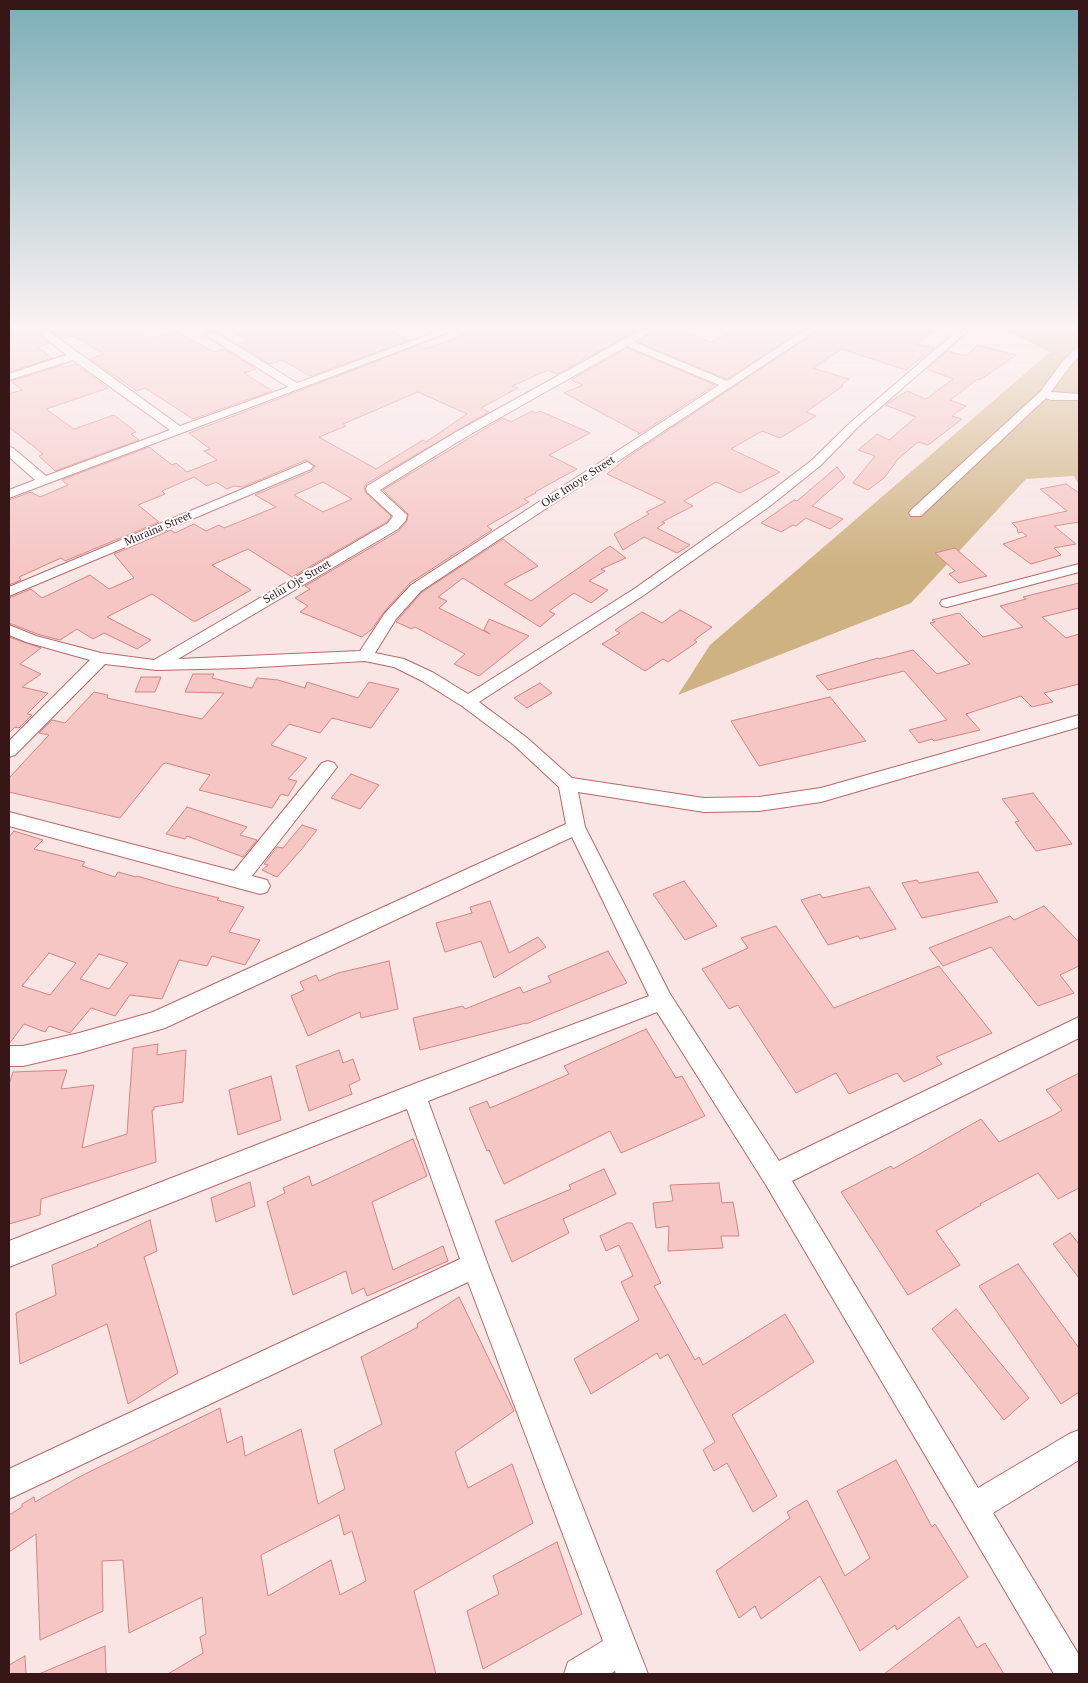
<!DOCTYPE html>
<html>
<head>
<meta charset="utf-8">
<style>
  body { margin:0 }
  #map { position:relative; width:1088px; height:1683px; overflow:hidden; background:#f8e5e4; font-family:Georgia,serif }
  canvas { display:block }
  .frame { position:absolute; inset:0; border:10px solid #361616; pointer-events:none }
</style>
</head>
<body>
<div id="map">
<canvas width="1088" height="1683"></canvas>
<div class="frame"></div>
</div>
<script>
const ctx = document.querySelector('canvas').getContext('2d');
ctx.lineJoin = 'round';
function paint(path, color) {
  ctx.fillStyle = color;
  ctx.fill(path, 'evenodd');
}
function shape(rows) {
  const path = new Path2D();
  for (const r of rows) {
    path.moveTo(r[0], r[1]);
    for (let i = 2; i < r.length; i += 2) path.lineTo(r[i], r[i + 1]);
  }
  return path;
}
function trace(path, color, width, dash) {
  ctx.strokeStyle = color;
  ctx.lineWidth = width;
  ctx.lineCap = dash ? 'butt' : 'round';
  ctx.setLineDash(dash || []);
  ctx.stroke(path);
}
function label(font, color, halo, rows, align = 'center') {
  ctx.font = font + ' Georgia,serif';
  ctx.lineWidth = 4;
  ctx.setLineDash([]);
  ctx.textBaseline = 'middle';
  ctx.strokeStyle = halo;
  ctx.fillStyle = color;
  for (const [text, x, y, turn = 0] of rows) {
    ctx.save();
    ctx.translate(x, y);
    ctx.rotate((+turn || 0) * Math.PI / 180);
    ctx.textAlign = isNaN(turn) ? turn : align;
    if (halo) ctx.strokeText(text, 0, 0);
    ctx.fillText(text, 0, 0);
    ctx.restore();
  }
}
const green = shape([
  [1006,330,1079,330,1079,485,1074,476,1026,479,911,603,678,695,710,645,1050,352]
]);
const building = shape([
  [9,330,34,330,49,343,37,347,53,358,9,372,9,330],
  [50,330,136,330,150,339,175,331,214,352,224,349,256,369,244,373,272,391,193,419,145,388,137,391,90,359,104,354,73,336,62,339,50,330],
  [229,330,389,330,409,340,310,376,282,360,270,364,238,344,249,341,229,330],
  [476,330,637,330,557,374,548,370,512,386,518,388,481,408,489,412,366,484,364,488,366,493,391,516,387,522,292,577,248,549,212,565,251,590,196,621,193,621,152,594,107,617,151,640,137,649,104,633,93,639,77,629,60,640,37,634,9,623,9,598,31,589,42,598,90,575,109,589,134,578,114,554,171,530,175,533,194,524,206,531,219,525,224,528,276,507,255,495,312,471,315,466,306,460,243,487,234,486,227,489,216,482,207,486,194,477,162,491,165,494,138,505,159,522,65,561,61,558,19,577,21,580,9,585,9,500,31,492,40,497,68,485,62,480,64,479,149,447,172,465,176,463,187,472,217,460,204,451,210,449,189,433,419,345,426,349,476,330],
  [418,392,467,414,426,442,423,440,376,469,319,437,346,426,343,424,418,392],
  [323,482,352,499,323,512,294,495,323,482],
  [655,330,671,334,679,330,711,342,734,330,802,330,727,379,638,342,655,330],
  [819,330,936,330,916,344,934,348,906,370,842,349,813,368,849,379,841,385,843,386,806,412,816,416,780,438,762,431,731,449,780,472,740,493,716,482,684,501,693,506,662,522,665,523,657,528,690,545,677,553,644,537,623,550,614,534,649,514,646,512,666,502,607,474,628,457,819,330],
  [977,345,1016,355,980,380,978,379,950,400,966,406,952,416,962,419,928,445,918,442,898,459,884,478,868,490,853,483,875,456,858,450,877,434,889,440,916,417,885,405,907,391,926,399,953,379,927,369,947,351,966,356,977,345],
  [627,348,715,385,638,435,639,433,564,393,583,385,571,380,627,348],
  [75,364,108,388,46,409,74,429,114,415,136,432,131,434,139,440,55,471,39,456,43,454,9,427,9,394,22,390,11,381,63,365,65,367,75,364],
  [532,411,536,413,540,411,590,433,549,455,577,469,535,492,536,493,524,499,529,502,487,526,492,530,410,583,384,612,372,629,362,637,300,612,308,606,295,598,310,589,305,586,399,531,407,521,408,514,383,490,503,418,511,422,532,411],
  [837,467,845,477,812,506,843,519,830,529,806,518,796,526,793,525,781,532,761,523,794,500,797,501,837,467],
  [1066,484,1079,493,1079,522,1054,526,1076,544,1054,548,1061,555,1031,564,1003,544,1027,536,1022,532,1018,533,1017,528,1012,523,1067,511,1040,489,1066,484],
  [503,539,538,566,504,584,531,601,610,546,626,558,601,569,605,571,589,581,608,590,591,603,574,593,549,611,555,614,540,627,463,578,438,597,447,601,439,608,490,634,484,630,489,619,529,636,479,676,454,664,465,654,415,627,412,629,396,622,422,592,503,539],
  [955,548,987,576,959,583,949,574,955,571,935,553,955,548],
  [1079,583,1079,608,1042,617,1066,638,1079,634,1079,684,1044,693,1053,702,1032,707,1021,696,966,714,980,730,934,741,932,739,919,743,909,730,947,720,904,671,828,690,816,676,878,658,879,659,913,650,937,674,970,664,930,623,935,622,932,620,959,613,983,637,1023,627,1000,606,1026,599,1023,597,1079,583],
  [680,610,712,627,694,640,697,642,668,662,663,659,645,671,602,644,620,633,615,630,642,612,662,623,680,610],
  [9,637,41,648,20,664,41,674,22,687,48,693,27,714,32,715,19,728,15,727,9,733,9,637],
  [193,674,214,674,212,678,252,688,257,678,278,680,305,688,307,682,358,698,369,682,399,689,371,728,332,718,320,733,289,724,271,745,307,758,288,779,297,781,288,796,281,794,272,808,199,790,210,775,166,763,163,764,120,818,9,792,9,778,49,735,39,733,52,720,65,723,94,692,108,695,107,698,202,719,224,693,185,692,193,674],
  [141,677,161,677,155,692,135,692,141,677],
  [540,683,552,693,527,708,514,698,540,683],
  [830,697,866,741,759,766,731,721,830,697],
  [351,774,379,785,360,809,331,798,351,774],
  [1033,793,1072,844,1036,851,1015,822,1019,821,1002,799,1033,793],
  [187,807,247,827,240,835,257,840,243,857,187,836,185,839,166,834,187,807],
  [302,825,317,830,300,851,277,877,262,870,268,865,264,864,277,847,283,848,302,825],
  [14,831,43,840,34,849,85,862,82,866,115,877,118,872,136,877,137,876,171,886,219,898,217,900,244,907,229,932,260,940,245,965,212,956,207,966,179,960,162,999,130,995,115,1016,91,1008,70,1033,49,1026,45,1032,24,1024,9,1044,9,837,14,831],
  [49,953,76,963,50,995,22,986,49,953],
  [99,954,128,963,109,989,80,979,99,954],
  [978,872,998,902,922,918,902,883,917,880,919,883,978,872],
  [684,881,717,926,685,940,653,894,684,881],
  [869,887,896,929,860,939,858,936,828,945,801,900,820,894,823,898,869,887],
  [490,901,509,953,538,937,546,947,494,978,481,941,445,952,436,923,472,913,470,907,490,901],
  [1044,906,1079,942,1079,966,1060,975,1074,993,1038,1006,991,947,943,966,929,948,1010,916,1014,920,1044,906],
  [776,926,834,1008,939,966,992,1033,936,1057,942,1064,904,1082,897,1073,849,1094,836,1073,796,1093,738,1005,729,1009,702,969,748,948,741,938,776,926],
  [608,951,627,983,526,1024,526,1023,420,1050,413,1018,463,1006,465,1009,520,987,523,993,551,982,548,976,608,951],
  [389,961,398,1009,361,1018,360,1012,308,1036,291,996,304,990,300,982,316,975,319,981,338,973,389,961],
  [646,1029,676,1078,682,1076,705,1116,621,1153,610,1131,504,1184,489,1150,487,1151,469,1108,487,1101,490,1108,569,1074,564,1066,646,1029],
  [158,1044,157,1055,186,1050,183,1102,154,1107,154,1110,152,1110,156,1162,41,1199,40,1215,9,1224,9,1084,13,1072,67,1070,61,1089,94,1085,82,1148,127,1134,133,1048,158,1044],
  [339,1050,343,1063,353,1059,360,1080,349,1085,352,1094,309,1111,296,1066,339,1050],
  [1079,1073,1079,1188,1058,1199,1038,1173,980,1204,981,1205,936,1231,960,1265,908,1295,841,1192,891,1166,893,1169,981,1119,999,1142,1056,1114,1062,1110,1046,1090,1079,1073],
  [271,1076,281,1120,238,1135,229,1090,271,1076],
  [413,1139,427,1176,372,1202,393,1270,443,1246,448,1261,367,1296,364,1288,352,1294,346,1271,293,1295,267,1202,285,1193,283,1188,309,1176,312,1186,413,1139],
  [604,1169,616,1194,563,1219,569,1233,512,1262,495,1221,571,1189,569,1185,604,1169],
  [250,1182,255,1206,216,1222,211,1198,250,1182],
  [719,1183,722,1203,733,1202,739,1236,721,1236,723,1248,668,1251,669,1226,656,1228,653,1203,673,1201,670,1185,719,1183],
  [150,1220,157,1251,144,1257,178,1373,128,1404,107,1324,20,1364,16,1313,56,1295,52,1265,98,1246,97,1245,150,1220],
  [627,1223,632,1223,661,1283,654,1286,695,1360,699,1357,703,1365,785,1314,814,1362,732,1415,777,1496,753,1512,727,1463,714,1471,703,1450,715,1442,668,1354,660,1359,657,1353,591,1394,574,1359,639,1320,621,1282,633,1276,619,1245,606,1251,600,1236,627,1223],
  [1070,1233,1079,1244,1079,1278,1053,1244,1070,1233],
  [1018,1264,1079,1348,1079,1392,1061,1404,979,1286,1018,1264],
  [459,1297,514,1411,455,1452,468,1488,512,1464,533,1523,414,1591,436,1674,168,1674,203,1653,200,1637,206,1634,202,1597,129,1633,123,1560,102,1561,103,1611,40,1640,36,1534,9,1552,9,1515,22,1507,22,1504,34,1497,35,1502,81,1476,220,1408,227,1443,242,1436,245,1456,301,1429,318,1504,345,1489,334,1450,382,1424,361,1357,418,1327,417,1324,459,1297],
  [339,1515,344,1535,352,1531,366,1581,340,1595,331,1560,268,1596,261,1555,339,1515],
  [956,1309,1029,1398,1004,1420,932,1329,956,1309],
  [896,1460,932,1527,935,1524,968,1577,897,1630,895,1625,860,1651,820,1576,761,1619,755,1606,739,1618,716,1571,790,1518,787,1512,807,1500,845,1576,870,1558,837,1491,896,1460],
  [557,1542,582,1614,483,1669,467,1611,499,1594,493,1576,557,1542],
  [959,1617,977,1648,985,1643,1004,1674,884,1674,959,1617],
  [105,1646,106,1674,39,1674,105,1646],
  [25,1656,26,1674,9,1674,9,1665,25,1656]
]);
const minor = shape([
  [36,330,47,330,180,426,288,387,207,336,207,332,215,332,297,383,441,330,455,330,9,498,9,490,35,480,9,457,9,447,13,448,46,476,170,430,73,360,9,380,9,374,66,355,36,330],
  [641,330,653,330,634,342,727,381,805,330,817,330,421,591,396,619,375,653,404,659,434,673,468,694,634,589,760,500,812,460,851,422,958,330,969,330,859,426,820,466,770,506,644,595,479,702,526,737,572,778,704,798,759,797,821,788,1079,715,1079,727,821,802,759,811,704,812,578,792,585,827,670,994,779,1161,1079,1017,1079,1038,792,1181,978,1488,1069,1434,1079,1430,1079,1460,993,1513,1079,1655,1079,1674,1054,1674,766,1185,657,1012,428,1101,488,1265,648,1674,616,1674,615,1671,610,1674,564,1674,568,1662,603,1641,468,1282,9,1499,9,1469,460,1259,407,1109,9,1267,9,1241,414,1084,649,996,572,837,165,1028,79,1053,23,1066,9,1066,9,1046,23,1046,79,1033,153,1012,566,824,559,787,514,745,462,706,422,681,394,667,365,661,243,668,156,670,105,664,15,755,9,757,9,741,90,660,26,642,9,635,9,625,36,636,101,653,154,660,388,523,393,516,367,492,366,489,367,486,456,432,641,330],
  [627,346,719,385,411,585,385,613,360,651,178,659,398,529,406,520,407,515,380,490,464,438,627,346],
  [1079,348,1079,357,1070,366,1051,392,1079,394,1079,400,1051,400,1046,398,921,516,911,516,909,513,911,510,1041,391,1062,362,1075,349,1079,348],
  [307,462,313,466,311,469,9,596,9,587,307,462],
  [1079,564,1079,572,947,607,942,606,940,603,942,600,1079,564],
  [328,761,334,763,337,767,334,771,252,876,267,880,270,886,267,892,260,894,9,826,9,812,234,871,322,763,328,761]
]);
const farStreetnames = [
  ["Oke Imoye Street",578,482,-33],
  ["Muraina Street",158,529,-23],
  ["Seliu Oje Street",297,582,-30]
];
paint(green, '#ceb282');
paint(building, '#f5c6c4');
trace(building, '#d68381', 1);
trace(minor, '#ba6969', 2);
paint(minor, '#fff');
const sky = ctx.createLinearGradient(0, 0, 0, 565);
sky.addColorStop(0, '#7aadb7');
sky.addColorStop(0.58, '#fcf3f3');
sky.addColorStop(1, '#fcf3f300');
ctx.fillStyle = sky;
ctx.fillRect(0, 0, 1088, 565);
label('12px', '#361616', '#fff', farStreetnames);
</script>
</body>
</html>
